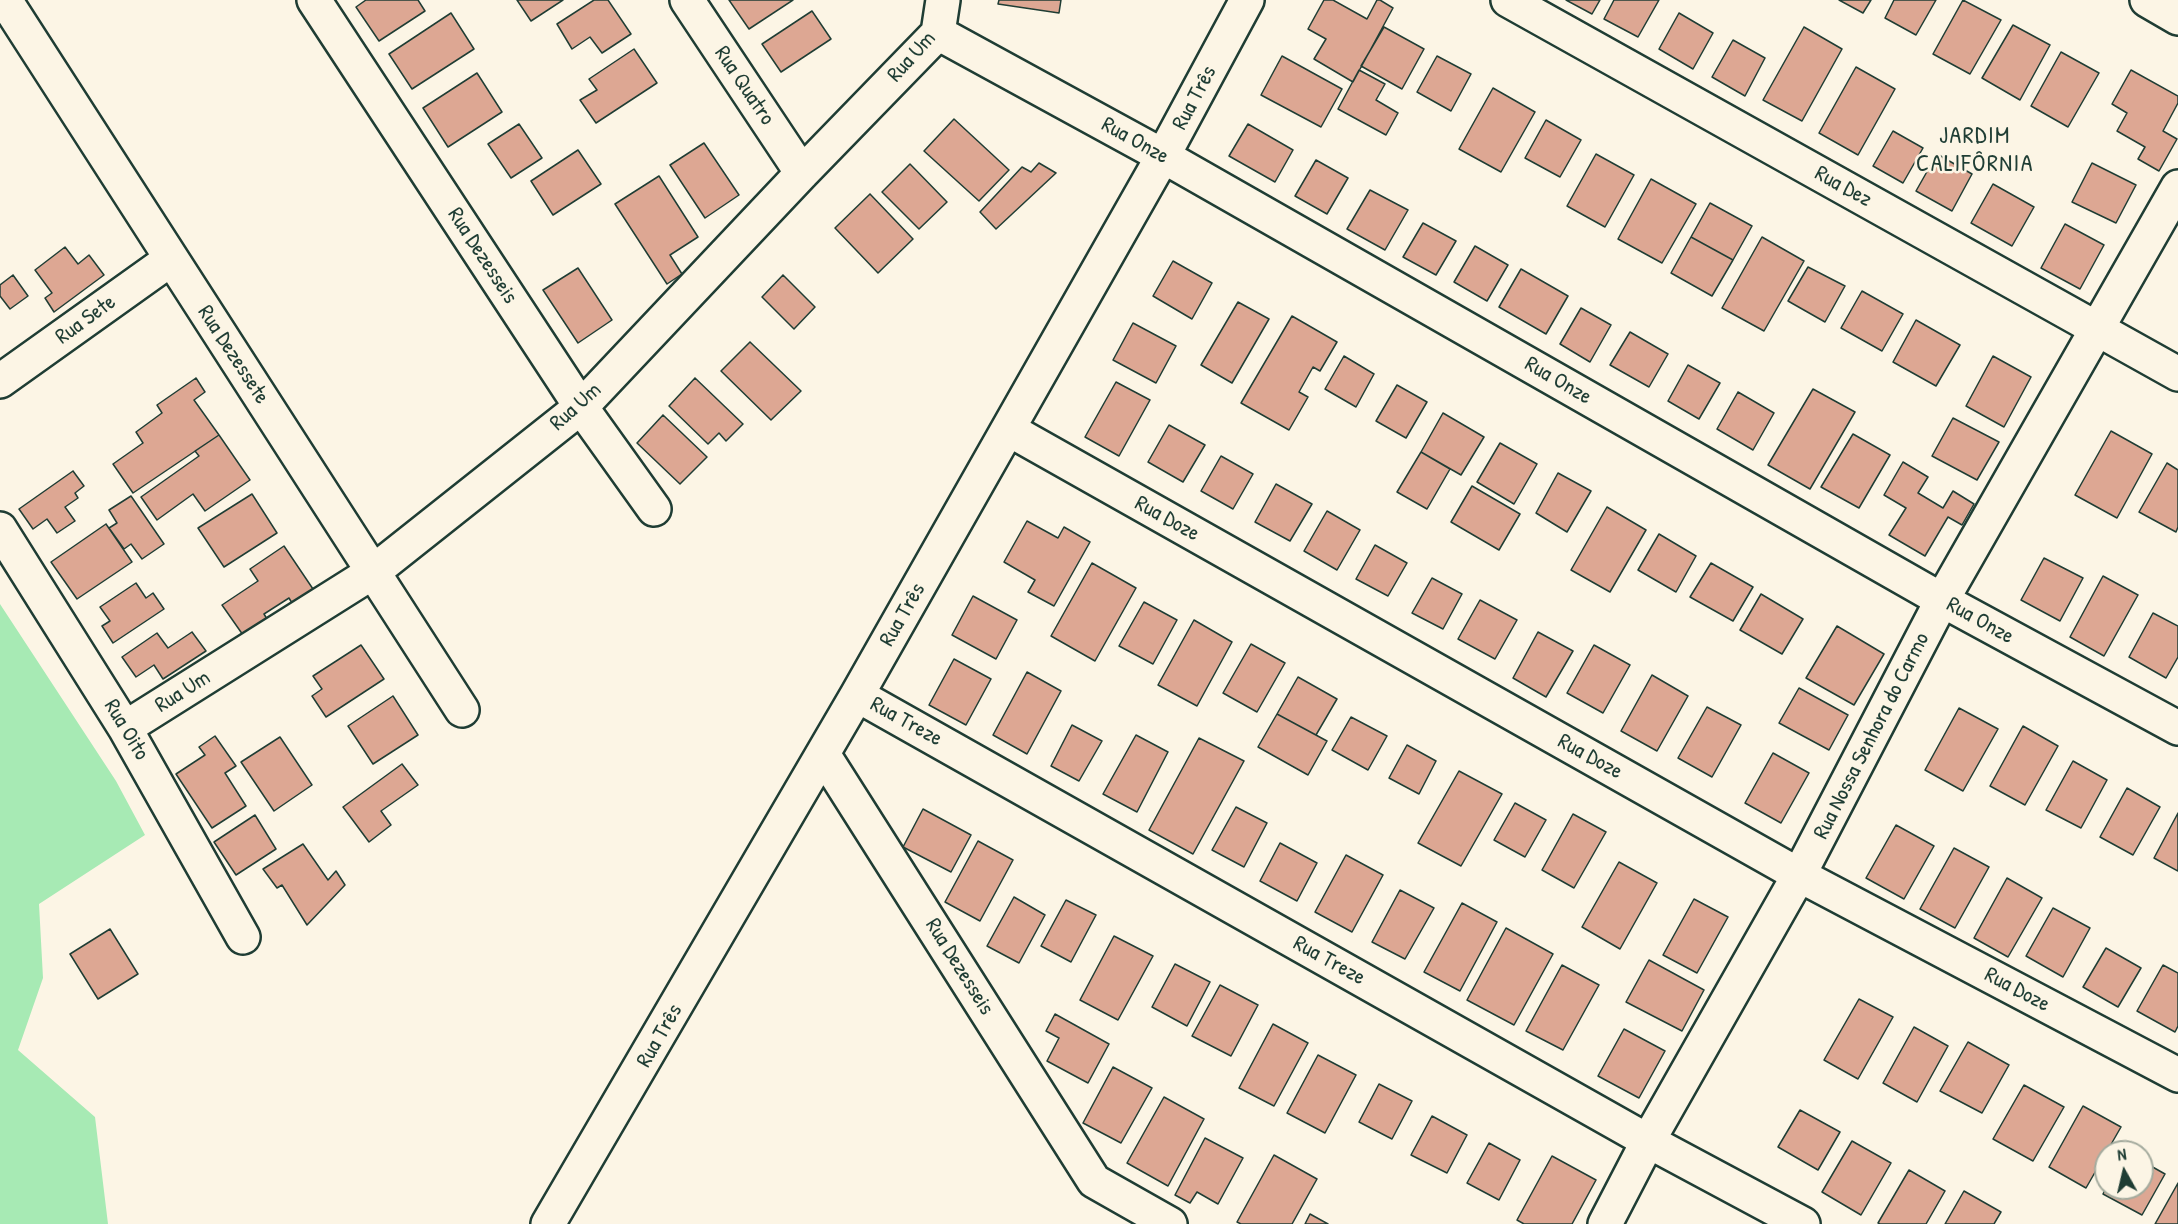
<!DOCTYPE html>
<html>
<head>
<meta charset="utf-8">
<style>
  body { margin:0 }
  #map { position:relative; width:2178px; height:1224px; overflow:hidden; background:#fcf5e5; font-family:"Patrick Hand",sans-serif }
  canvas { display:block }
  .north { position:absolute; left:2094px; top:1140px; width:60px; height:60px; box-sizing:border-box; background:#fcf5e5; border:2px solid #a4ab9e; border-radius:50%; rotate:352deg; font-size:16px; font-weight:700; line-height:24px; text-align:center; color:#1f3d34 }
  .north::after { content:''; display:block; margin:auto; width:21px; height:27px; background:#1f3d34; clip-path:polygon(50% 0,100% 100%,50% 72%,0 100%) }
</style>
</head>
<body>
<div id="map">
<canvas width="2178" height="1224"></canvas>
<div class="north">N</div>
</div>
<script>
const ctx = document.querySelector('canvas').getContext('2d');
ctx.lineJoin = 'round';
function paint(path, color) {
  ctx.fillStyle = color;
  ctx.fill(path, 'evenodd');
}
function shape(rows) {
  const path = new Path2D();
  for (const r of rows) {
    path.moveTo(r[0], r[1]);
    for (let i = 2; i < r.length; i += 2) path.lineTo(r[i], r[i + 1]);
  }
  return path;
}
function trace(path, color, width, dash) {
  ctx.strokeStyle = color;
  ctx.lineWidth = width;
  ctx.lineCap = dash ? 'butt' : 'round';
  ctx.setLineDash(dash || []);
  ctx.stroke(path);
}
function label(font, color, halo, rows, align = 'center') {
  ctx.font = font + ' "Patrick Hand",sans-serif';
  ctx.lineWidth = 5;
  ctx.setLineDash([]);
  ctx.textBaseline = 'middle';
  ctx.strokeStyle = halo;
  ctx.fillStyle = color;
  for (const [text, x, y, turn = 0] of rows) {
    ctx.save();
    ctx.translate(x, y);
    ctx.rotate((+turn || 0) * Math.PI / 180);
    ctx.textAlign = isNaN(turn) ? turn : align;
    if (halo) ctx.strokeText(text, 0, 0);
    ctx.fillText(text, 0, 0);
    ctx.restore();
  }
}
const green = shape([
  [0,604,116,781,145,835,39,904,43,978,18,1050,95,1117,108,1224,0,1224]
]);
const building = shape([
  [366,0,418,0,425,11,379,41,356,7,366,0],
  [517,0,563,0,531,21,517,0],
  [594,0,608,0,631,34,602,53,590,37,572,49,557,24,594,0],
  [729,0,793,0,749,29,729,0],
  [999,0,1061,0,1059,13,998,4,999,0],
  [1324,0,1333,0,1367,19,1377,0,1380,0,1393,8,1353,82,1314,59,1326,39,1308,29,1324,0],
  [1566,0,1600,0,1592,14,1566,0],
  [1614,0,1659,0,1638,37,1604,19,1614,0],
  [1839,0,1871,0,1863,13,1839,0],
  [1894,0,1936,0,1916,35,1885,18,1894,0],
  [1963,0,2001,20,1970,74,1933,54,1963,0],
  [812,11,831,39,781,72,762,44,812,11],
  [451,13,474,49,412,89,389,54,451,13],
  [1679,13,1713,33,1693,69,1659,49,1679,13],
  [2013,25,2050,45,2020,100,1982,78,2013,25],
  [1384,27,1424,49,1402,89,1361,66,1384,27],
  [1804,27,1842,49,1802,121,1763,100,1804,27],
  [1733,40,1765,58,1745,96,1712,77,1733,40],
  [634,49,657,83,596,123,580,100,597,90,589,79,634,49],
  [2061,52,2099,73,2068,127,2031,106,2061,52],
  [1282,56,1342,89,1321,127,1261,95,1282,56],
  [1437,56,1471,74,1451,111,1417,92,1437,56],
  [1856,67,1895,89,1858,155,1819,133,1856,67],
  [1359,70,1385,84,1376,100,1398,113,1386,135,1338,109,1359,70],
  [2131,70,2178,96,2178,103,2163,131,2177,139,2159,171,2138,159,2145,147,2117,131,2127,113,2112,104,2131,70],
  [477,73,502,112,448,147,423,108,477,73],
  [1493,88,1535,112,1501,172,1459,149,1493,88],
  [954,119,1009,170,979,201,924,151,954,119],
  [1546,120,1581,140,1560,177,1525,158,1546,120],
  [519,124,542,158,511,178,488,144,519,124],
  [1248,124,1293,150,1275,182,1229,156,1248,124],
  [1893,131,1923,148,1903,183,1873,166,1893,131],
  [704,143,739,195,705,218,670,165,704,143],
  [578,150,601,184,553,215,531,181,578,150],
  [1596,154,1634,175,1605,227,1567,206,1596,154],
  [1937,154,1972,174,1952,211,1916,191,1937,154],
  [1316,160,1348,178,1327,214,1295,196,1316,160],
  [1039,163,1056,173,996,229,980,212,1022,167,1031,172,1039,163],
  [2092,163,2136,185,2116,223,2072,202,2092,163],
  [910,164,947,202,919,229,882,192,910,164],
  [659,176,698,237,670,255,682,274,667,284,615,204,659,176],
  [1651,179,1696,204,1662,263,1618,239,1651,179],
  [1993,184,2034,207,2012,246,1971,223,1993,184],
  [1370,190,1408,210,1385,250,1347,229,1370,190],
  [870,194,913,239,878,273,835,228,870,194],
  [1710,203,1752,226,1733,260,1691,237,1710,203],
  [1423,223,1456,241,1436,275,1403,257,1423,223],
  [2065,224,2104,245,2080,289,2041,268,2065,224],
  [1691,237,1733,260,1712,296,1671,273,1691,237],
  [1762,237,1804,261,1764,331,1722,308,1762,237],
  [1475,246,1508,265,1487,301,1454,282,1475,246],
  [65,247,78,264,89,255,104,275,54,312,45,298,52,293,35,270,65,247],
  [1173,261,1212,283,1192,319,1153,296,1173,261],
  [1808,267,1845,286,1825,322,1788,301,1808,267],
  [578,268,612,320,578,343,543,290,578,268],
  [1521,269,1568,296,1546,334,1499,307,1521,269],
  [13,275,28,296,10,309,0,296,0,285,13,275],
  [783,275,815,307,794,329,762,297,783,275],
  [1862,291,1903,314,1882,351,1841,328,1862,291],
  [1238,302,1269,319,1232,383,1201,365,1238,302],
  [1581,308,1611,325,1590,362,1560,344,1581,308],
  [1292,316,1337,342,1320,371,1313,367,1299,392,1308,397,1289,430,1241,403,1292,316],
  [1916,320,1960,345,1936,386,1893,362,1916,320],
  [1133,323,1176,346,1156,383,1113,360,1133,323],
  [1630,332,1668,354,1649,387,1610,365,1630,332],
  [750,342,801,391,771,420,721,371,750,342],
  [1344,356,1374,374,1356,407,1325,389,1344,356],
  [1993,356,2031,377,2004,427,1966,406,1993,356],
  [1688,365,1720,383,1699,419,1668,401,1688,365],
  [196,378,205,392,194,400,219,435,133,493,113,464,143,443,136,432,162,413,157,405,196,378],
  [695,378,743,424,726,441,719,433,708,444,669,406,695,378],
  [1116,382,1150,400,1119,456,1085,437,1116,382],
  [1397,385,1427,402,1406,438,1376,421,1397,385],
  [1813,389,1855,412,1810,489,1768,465,1813,389],
  [1738,392,1774,413,1753,450,1717,429,1738,392],
  [1443,413,1484,437,1461,475,1421,452,1443,413],
  [663,415,707,457,680,484,637,443,663,415],
  [1953,418,1999,442,1977,480,1932,456,1953,418],
  [1169,425,1205,445,1183,482,1148,462,1169,425],
  [2111,431,2152,454,2117,518,2075,495,2111,431],
  [1853,434,1890,455,1859,508,1821,487,1853,434],
  [219,435,250,480,205,511,193,494,157,520,141,497,199,456,195,451,219,435],
  [1500,443,1537,464,1514,504,1477,482,1500,443],
  [1421,452,1450,469,1427,509,1397,492,1421,452],
  [1221,456,1253,474,1233,509,1201,491,1221,456],
  [1903,462,1928,477,1918,493,1943,508,1953,491,1974,504,1962,525,1948,517,1925,556,1889,535,1906,508,1884,495,1903,462],
  [2167,463,2178,470,2178,527,2176,532,2139,512,2167,463],
  [73,471,84,486,75,493,78,498,65,507,75,521,57,533,47,519,33,529,19,509,73,471],
  [1558,473,1591,491,1567,532,1536,513,1558,473],
  [1276,484,1312,504,1290,541,1255,522,1276,484],
  [1472,486,1520,514,1499,550,1451,522,1472,486],
  [252,494,277,533,224,567,198,528,252,494],
  [131,496,164,544,142,559,131,544,124,549,109,528,117,523,109,510,131,496],
  [1607,507,1646,530,1610,592,1571,570,1607,507],
  [1327,511,1360,530,1337,570,1304,551,1327,511],
  [1027,521,1058,538,1064,527,1090,542,1054,606,1028,592,1035,580,1004,562,1027,521],
  [106,524,132,562,77,599,51,562,106,524],
  [1659,534,1696,556,1676,592,1638,570,1659,534],
  [1375,545,1407,563,1388,596,1356,579,1375,545],
  [284,546,313,589,292,603,289,598,264,614,267,619,243,635,222,605,258,581,250,569,284,546],
  [2044,558,2083,578,2060,621,2021,600,2044,558],
  [1092,563,1136,588,1095,661,1051,636,1092,563],
  [1711,563,1753,587,1733,621,1690,597,1711,563],
  [2103,576,2138,595,2104,656,2070,637,2103,576],
  [1432,578,1462,594,1443,629,1412,613,1432,578],
  [136,583,146,598,153,593,164,609,113,643,102,626,110,621,100,607,136,583],
  [1761,594,1803,619,1782,654,1740,630,1761,594],
  [973,596,1017,620,996,659,952,635,973,596],
  [1480,600,1517,620,1495,659,1458,639,1480,600],
  [1144,602,1177,620,1153,664,1119,646,1144,602],
  [2153,613,2178,626,2178,657,2166,678,2129,657,2153,613],
  [1194,620,1232,642,1197,706,1158,685,1194,620],
  [1837,626,1884,654,1854,705,1806,678,1837,626],
  [192,632,206,651,163,679,154,665,136,677,122,657,157,633,168,648,192,632],
  [1538,632,1573,651,1546,697,1513,678,1538,632],
  [1251,644,1285,663,1257,712,1223,693,1251,644],
  [361,645,384,679,326,717,312,696,322,689,313,676,361,645],
  [1594,645,1630,665,1603,713,1567,693,1594,645],
  [954,659,991,679,966,725,929,705,954,659],
  [1027,672,1061,691,1027,754,993,735,1027,672],
  [1652,675,1688,696,1657,751,1621,731,1652,675],
  [1298,677,1337,699,1316,735,1277,714,1298,677],
  [1799,688,1848,715,1829,750,1779,723,1799,688],
  [393,696,418,735,373,764,348,726,393,696],
  [1707,707,1741,725,1712,777,1678,758,1707,707],
  [1959,708,1998,729,1963,791,1925,770,1959,708],
  [1277,714,1327,741,1308,775,1258,747,1277,714],
  [1351,717,1387,736,1368,770,1332,750,1351,717],
  [1072,725,1102,741,1079,781,1051,766,1072,725],
  [2023,726,2058,746,2025,805,1990,786,2023,726],
  [1136,735,1168,752,1137,812,1103,794,1136,735],
  [215,736,236,766,225,773,246,806,212,828,176,774,205,755,199,747,215,736],
  [280,737,312,785,274,811,241,762,280,737],
  [1199,738,1244,761,1193,854,1149,830,1199,738],
  [1407,745,1436,761,1419,794,1389,778,1407,745],
  [1773,753,1809,773,1781,823,1745,803,1773,753],
  [2073,761,2107,780,2081,828,2046,810,2073,761],
  [402,764,418,785,381,811,391,825,369,842,343,807,402,764],
  [1459,771,1502,794,1461,866,1418,843,1459,771],
  [2127,788,2160,807,2133,855,2100,837,2127,788],
  [1515,803,1546,820,1525,857,1494,840,1515,803],
  [1236,807,1267,823,1244,867,1212,850,1236,807],
  [923,809,971,835,951,872,903,847,923,809],
  [2178,813,2178,871,2154,858,2178,813],
  [1573,814,1606,832,1574,888,1542,870,1573,814],
  [255,815,276,849,236,875,214,842,255,815],
  [1896,825,1934,846,1904,899,1866,878,1896,825],
  [978,841,1013,860,980,921,945,902,978,841],
  [1280,843,1317,863,1297,901,1260,881,1280,843],
  [303,844,328,880,336,871,345,885,307,925,282,885,277,888,263,869,303,844],
  [1954,848,1989,867,1955,928,1920,909,1954,848],
  [1346,855,1383,875,1352,932,1315,912,1346,855],
  [1619,862,1657,883,1620,949,1582,927,1619,862],
  [2007,878,2042,898,2008,957,1974,938,2007,878],
  [1400,890,1434,908,1405,959,1372,942,1400,890],
  [1014,897,1045,915,1019,963,987,946,1014,897],
  [1694,899,1728,917,1697,973,1663,955,1694,899],
  [1066,900,1096,915,1071,962,1041,946,1066,900],
  [1462,903,1497,922,1460,991,1424,972,1462,903],
  [2053,908,2090,928,2063,977,2026,956,2053,908],
  [1506,928,1553,954,1514,1025,1467,1000,1506,928],
  [110,929,138,974,98,999,70,954,110,929],
  [1114,936,1153,956,1118,1020,1080,1000,1114,936],
  [2106,948,2141,968,2118,1007,2083,987,2106,948],
  [1649,960,1704,990,1682,1031,1626,1002,1649,960],
  [1175,964,1210,982,1187,1026,1152,1007,1175,964],
  [1562,965,1599,985,1563,1050,1526,1031,1562,965],
  [2163,965,2178,973,2178,1026,2175,1032,2137,1011,2163,965],
  [1220,985,1258,1005,1231,1056,1192,1036,1220,985],
  [1859,999,1893,1017,1858,1079,1824,1060,1859,999],
  [1055,1014,1109,1044,1088,1083,1047,1061,1059,1038,1046,1031,1055,1014],
  [1273,1024,1308,1043,1274,1106,1239,1088,1273,1024],
  [1914,1027,1948,1046,1917,1102,1883,1083,1914,1027],
  [1624,1029,1665,1051,1639,1098,1598,1076,1624,1029],
  [1968,1042,2009,1065,1982,1113,1940,1091,1968,1042],
  [1318,1055,1356,1075,1325,1133,1287,1113,1318,1055],
  [1113,1067,1152,1088,1121,1143,1083,1123,1113,1067],
  [1379,1084,1412,1101,1392,1139,1359,1122,1379,1084],
  [2024,1085,2064,1107,2033,1161,1993,1139,2024,1085],
  [1164,1097,1204,1119,1168,1186,1127,1163,1164,1097],
  [2083,1106,2121,1127,2086,1188,2049,1167,2083,1106],
  [1800,1110,1840,1132,1818,1170,1778,1147,1800,1110],
  [1432,1116,1467,1135,1447,1173,1411,1155,1432,1116],
  [1205,1138,1243,1158,1218,1204,1197,1192,1190,1203,1175,1195,1205,1138],
  [1852,1141,1891,1163,1861,1215,1822,1192,1852,1141],
  [1489,1143,1520,1160,1499,1200,1467,1183,1489,1143],
  [1274,1155,1317,1179,1292,1224,1241,1224,1237,1222,1274,1155],
  [1552,1156,1596,1180,1572,1224,1524,1224,1517,1220,1552,1156],
  [2142,1161,2165,1174,2142,1215,2103,1194,2106,1188,2142,1188,2142,1161],
  [1909,1170,1945,1191,1926,1224,1880,1224,1878,1223,1909,1170],
  [2178,1183,2178,1224,2155,1224,2178,1183],
  [1964,1191,2001,1212,1994,1224,1945,1224,1964,1191],
  [1310,1214,1328,1224,1305,1224,1310,1214]
]);
const minor = shape([
  [5,0,462,710],
  [314,0,581,407,654,509],
  [687,0,802,173],
  [1508,0,2178,374],
  [2147,0,2178,18],
  [938,33,1163,156,1942,600,2178,728],
  [0,381,171,259],
  [1008,429,1799,875,2178,1075],
  [0,529,125,728,243,937],
  [857,695,1648,1141,1803,1224],
  [125,728,373,572,581,407,802,173,938,33,943,0],
  [823,754,1094,1181,1170,1224],
  [548,1224,857,695,1163,156,1247,0],
  [1605,1224,1648,1141,1799,875,1942,600,2178,187]
]);
const streetNames = [
  ["Rua Um",912,57,-48],
  ["Rua Quatro",744,86,56],
  ["Rua Três",1195,98,-62],
  ["Rua Onze",1135,141,29],
  ["Rua Dez",1843,187,29],
  ["Rua Dezesseis",482,256,57],
  ["Rua Sete",86,320,-36],
  ["Rua Dezessete",233,355,57],
  ["Rua Onze",1558,381,30],
  ["Rua Um",576,407,-42],
  ["Rua Doze",1167,519,29],
  ["Rua Três",903,615,-60],
  ["Rua Onze",1980,621,29],
  ["Rua Um",183,692,-32],
  ["Rua Treze",906,722,29],
  ["Rua Oito",126,730,59],
  ["Rua Nossa Senhora do Carmo",1872,736,-63],
  ["Rua Doze",1590,757,29],
  ["Rua Treze",1329,961,29],
  ["Rua Dezesseis",959,967,58],
  ["Rua Doze",2017,990,28],
  ["Rua Três",660,1036,-60]
];
const neighbourhoodNames = [
  ["JARDIM",1975,137],
  ["CALIFÔRNIA",1975,165]
];
paint(green, '#a7eab4');
paint(building, '#dda793');
trace(building, '#1f3d34', 1.5);
trace(minor, '#1f3d34', 38);
trace(minor, '#fcf5e5', 33);
label('22px', '#1f3d34', '#fcf5e5', streetNames);
ctx.letterSpacing = '1.5px';
label('24px', '#1f3d34', '#fcf5e5', neighbourhoodNames);
ctx.letterSpacing = '0px';
</script>
</body>
</html>
